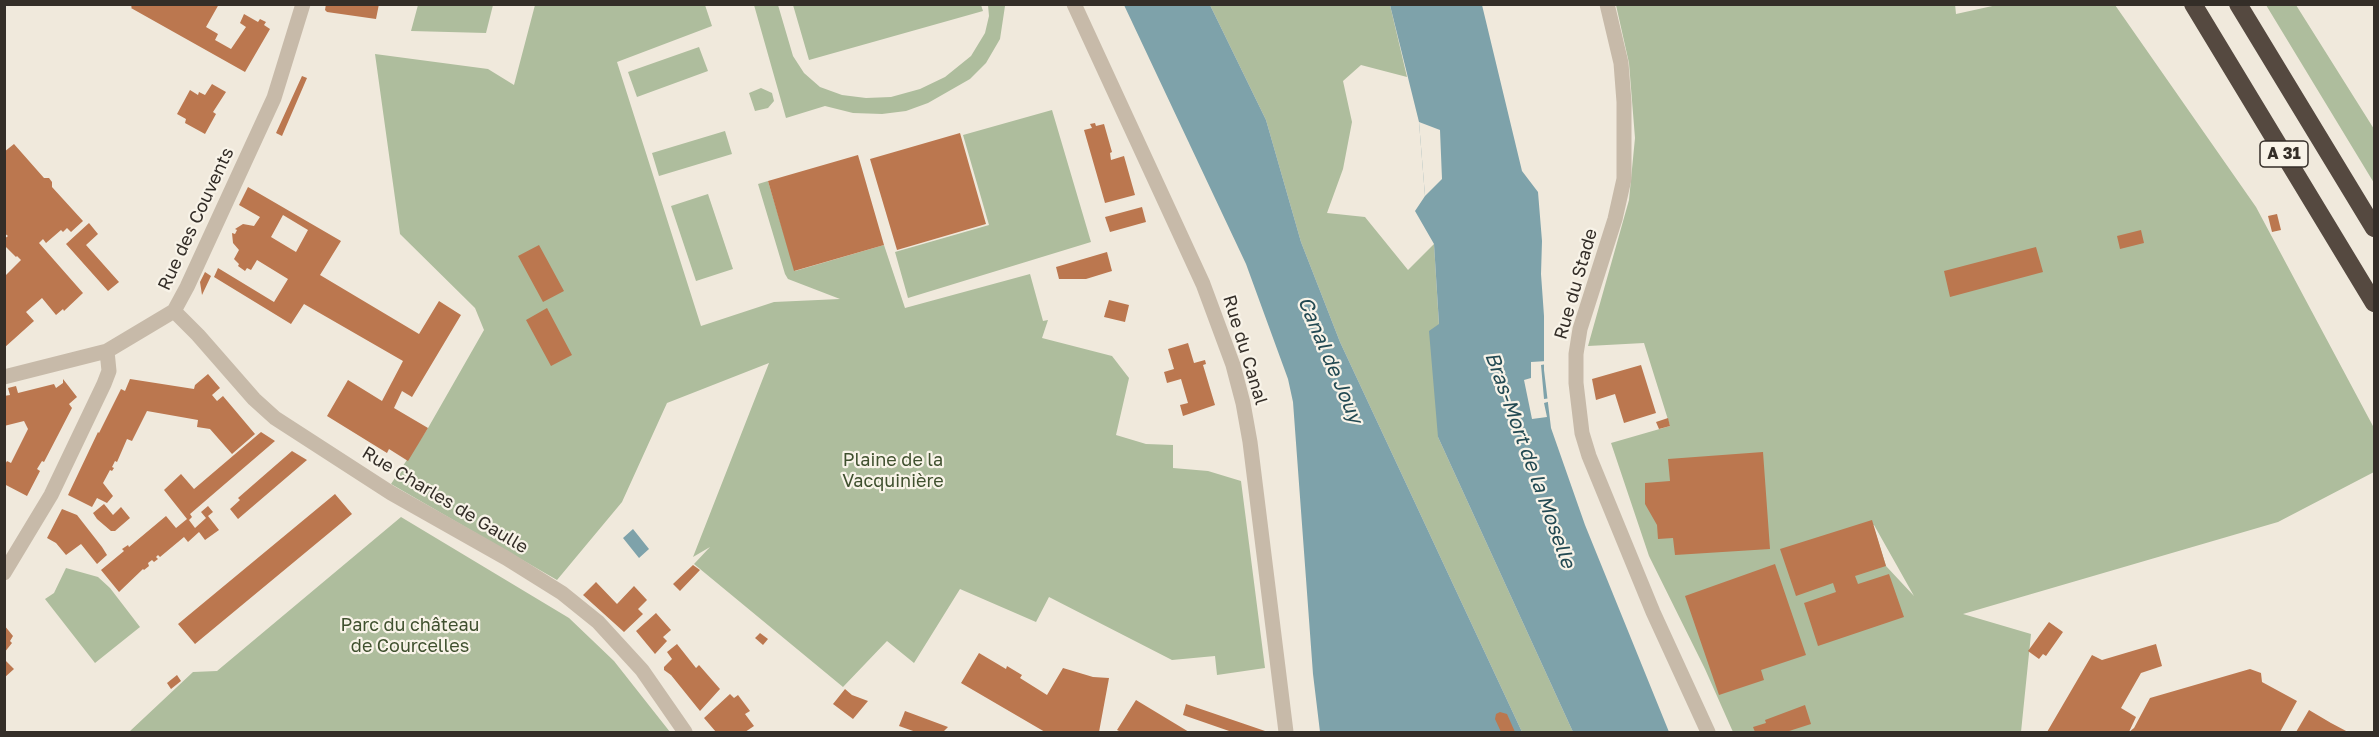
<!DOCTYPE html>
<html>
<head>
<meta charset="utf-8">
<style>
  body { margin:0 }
  #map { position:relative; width:2379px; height:737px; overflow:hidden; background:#f0e9dc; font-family:"Golos Text",sans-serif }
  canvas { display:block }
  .frame { position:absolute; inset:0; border:6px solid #342e28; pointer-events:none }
</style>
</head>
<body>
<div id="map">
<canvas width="2379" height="737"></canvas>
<div class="frame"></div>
</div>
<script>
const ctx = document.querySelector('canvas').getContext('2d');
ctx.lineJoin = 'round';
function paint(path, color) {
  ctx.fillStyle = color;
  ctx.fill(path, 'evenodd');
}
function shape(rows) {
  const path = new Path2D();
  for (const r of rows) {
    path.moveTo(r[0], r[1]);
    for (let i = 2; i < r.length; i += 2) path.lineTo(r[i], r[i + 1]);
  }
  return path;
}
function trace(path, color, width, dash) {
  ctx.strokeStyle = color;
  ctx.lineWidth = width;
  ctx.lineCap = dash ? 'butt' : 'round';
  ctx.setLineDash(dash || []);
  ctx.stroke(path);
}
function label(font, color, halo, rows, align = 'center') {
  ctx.font = font + ' "Golos Text",sans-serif';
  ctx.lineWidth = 4.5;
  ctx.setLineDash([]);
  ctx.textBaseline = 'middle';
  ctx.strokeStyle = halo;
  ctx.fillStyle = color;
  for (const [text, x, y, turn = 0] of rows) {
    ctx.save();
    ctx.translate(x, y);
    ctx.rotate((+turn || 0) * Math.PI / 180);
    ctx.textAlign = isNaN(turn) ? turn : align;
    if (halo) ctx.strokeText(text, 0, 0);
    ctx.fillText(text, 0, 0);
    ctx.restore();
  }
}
const green = shape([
  [1955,4,1956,14,1997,5,2115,5,2256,207,2374,428,2374,472,2278,522,1963,614,2031,634,2021,732,1733,732,1705,669,1649,556,1611,443,1670,426,1644,343,1588,346,1629,200,1635,138,1629,63,1616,5],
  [1873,525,1874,525,1914,596,1886,566],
  [418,5,418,4,493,5,486,33,411,31],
  [535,5,705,5,712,26,617,62,701,326,774,302,840,299,788,279,785,274,758,184,768,181,795,271,884,245,905,308,1030,274,1043,321,1048,320,1042,338,1112,356,1129,378,1116,435,1146,444,1173,445,1173,468,1208,471,1241,481,1265,668,1217,675,1215,656,1172,660,1049,597,1036,622,960,589,914,663,887,641,843,687,694,564,710,547,693,557,769,363,667,403,622,502,557,580,391,484,428,428,484,330,475,308,400,234,375,54,488,69,514,85],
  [754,5,778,5,793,56,804,73,820,87,842,95,866,98,891,97,920,89,945,77,971,56,985,33,989,16,988,5,1005,6,1000,39,986,63,970,79,928,103,906,111,882,114,853,113,825,106,786,118],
  [981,5,983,11,809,60,793,5],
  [1210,5,1390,5,1407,77,1361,65,1343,81,1352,122,1343,169,1327,213,1365,217,1408,270,1434,244,1439,325,1438,437,1573,732,1522,732,1340,342,1301,242,1266,120],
  [2266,5,2296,5,2374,129,2374,183],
  [699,47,708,71,637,97,628,72],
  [761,88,772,93,774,101,768,108,755,111,749,93],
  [1052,110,1091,242,908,298,895,252,989,225,963,135],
  [725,131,732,154,659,176,652,153],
  [708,194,733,269,696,281,671,206],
  [401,517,569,618,614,661,670,732,129,732,193,672,217,671],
  [66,568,98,577,110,588,140,627,95,663,45,599,54,593]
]);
const water = shape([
  [1124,5,1210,5,1266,120,1301,242,1340,342,1522,732,1320,732,1313,674,1293,402,1288,379,1246,264],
  [1390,5,1482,5,1522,171,1538,192,1542,241,1541,274,1544,316,1544,370,1551,428,1585,525,1669,732,1573,732,1438,437,1429,331,1439,324,1434,244,1415,211,1425,196,1419,122],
  [633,529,649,549,639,558,623,538]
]);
const pier = shape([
  [1419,122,1440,130,1442,179,1425,196],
  [1547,361,1547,364,1541,365,1544,399,1551,398,1551,401,1544,403,1547,417,1532,419,1524,380,1531,378,1531,362]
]);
const building = shape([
  [128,4,219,4,206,27,218,34,215,40,231,49,246,27,240,23,244,14,258,22,260,19,266,22,264,25,270,29,245,72,131,8,132,7],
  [326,4,379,4,376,19,327,12,325,10],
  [302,76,307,78,282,136,276,133],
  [212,84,226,92,213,112,216,114,205,134,185,123,186,119,177,114,190,90,198,95,199,92,205,95],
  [1095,123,1096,126,1104,124,1112,152,1110,153,1111,160,1124,156,1135,195,1105,203,1084,130,1092,128,1090,124],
  [960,133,986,224,897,250,870,159],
  [14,144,44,178,49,178,52,182,52,187,83,221,71,232,67,228,63,232,61,230,46,243,43,239,39,243,83,293,64,311,63,309,56,315,42,298,26,312,34,321,4,348,4,277,21,260,17,256,16,257,4,245,4,239,8,236,4,233,4,152],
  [858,155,884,245,794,271,768,181],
  [248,187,341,241,320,275,419,334,439,301,461,315,412,397,402,391,394,408,428,428,408,461,389,449,387,453,327,416,348,380,382,401,403,361,304,304,291,324,214,277,218,268,274,302,288,279,257,260,251,270,247,268,245,271,238,266,239,264,234,259,239,250,233,243,232,233,235,234,237,230,235,229,243,224,254,226,260,217,239,205],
  [283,215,308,230,296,252,271,237],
  [1142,207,1146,222,1110,232,1105,217],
  [2277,214,2281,230,2272,232,2268,216],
  [89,223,98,234,86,245,119,282,108,291,66,244],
  [2141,230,2144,243,2120,249,2117,236],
  [539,245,564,291,543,302,518,256],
  [2036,247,2043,272,1950,297,1944,271],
  [1107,252,1112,271,1086,279,1059,279,1056,267],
  [205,272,211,276,202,295,200,282],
  [1109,300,1129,305,1125,322,1104,317],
  [547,308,572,355,551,366,526,320],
  [1188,343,1194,363,1205,360,1206,364,1203,365,1215,405,1183,416,1180,405,1188,403,1181,379,1167,383,1164,372,1174,369,1168,349],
  [1641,365,1656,413,1624,423,1615,394,1596,400,1592,379],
  [208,374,220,388,212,395,217,401,223,396,255,434,232,454,210,429,197,427,198,420,147,411,132,441,127,439,117,462,115,461,112,467,114,468,112,471,110,470,103,483,113,496,107,503,97,498,92,507,68,495,98,432,99,433,121,389,125,391,130,379,194,389,195,385],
  [63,379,77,397,69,404,72,408,44,462,42,461,37,469,40,471,27,496,4,484,4,466,7,461,11,463,28,429,24,421,4,426,4,396,10,395,8,388,16,386,18,393,54,384,56,388,63,383],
  [1668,418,1670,426,1659,429,1656,422],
  [261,432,275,441,190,514,192,517,189,520,195,528,206,518,201,512,208,506,213,512,208,516,219,530,205,540,199,532,188,542,184,537,160,557,158,555,156,557,158,559,154,562,152,560,148,563,149,566,144,570,143,569,119,592,101,570,124,551,122,549,128,545,129,547,166,516,176,528,187,519,164,490,181,474,194,489],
  [292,451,307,460,238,519,230,509,240,500,238,498],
  [1763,452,1770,549,1675,555,1673,538,1658,539,1657,525,1645,504,1645,483,1670,481,1668,459],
  [335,494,352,514,195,644,178,624],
  [104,504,113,515,121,507,130,518,115,531,111,531,97,519,93,513],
  [62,509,77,515,102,547,107,555,97,564,81,544,66,555,56,543,47,538],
  [1872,520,1886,566,1855,576,1858,584,1889,574,1904,617,1818,646,1804,603,1836,592,1833,583,1796,596,1780,549],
  [1775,564,1806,655,1761,670,1764,680,1719,695,1685,596],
  [693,565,700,570,680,591,673,584],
  [596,582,617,604,634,586,647,600,638,609,643,614,624,632,583,595],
  [656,613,671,630,663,637,667,641,655,654,636,631],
  [2049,622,2063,632,2046,656,2043,654,2039,659,2028,651],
  [4,625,13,636,10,641,12,643,4,653],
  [760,633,768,639,763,645,755,638],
  [677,644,696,668,699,665,720,689,700,711,671,675,664,670,664,667,672,659,667,652],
  [2156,644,2162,666,2141,673,2121,708,2136,717,2129,732,2134,728,2150,698,2250,669,2261,673,2262,682,2297,701,2280,732,2047,732,2092,655,2102,660],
  [979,653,1006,669,1007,666,1022,675,1020,678,1047,695,1063,668,1093,677,1109,678,1099,732,1045,732,961,683],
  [4,659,14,669,4,678],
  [177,675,181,681,171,689,167,683],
  [845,689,852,695,868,701,853,719,833,704],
  [730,694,734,698,738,695,750,711,745,714,754,726,745,732,716,732,704,718],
  [1136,700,1189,732,1121,732,1117,730],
  [1186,704,1268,732,1232,732,1183,715],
  [1805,705,1811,724,1786,732,1755,732,1753,727,1766,723,1765,720],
  [2309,710,2331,723,2348,732,2296,732],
  [905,711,948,727,943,732,916,732,899,726],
  [1500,712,1507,714,1515,732,1501,732,1495,719,1496,714]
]);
const minor = shape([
  [1074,4,1203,284,1233,365,1243,403,1250,442,1286,732],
  [1607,4,1621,63,1624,102,1624,179,1615,219,1580,329,1576,354,1576,383,1582,433,1589,456,1653,612,1708,732],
  [174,311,198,335,254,399,275,418,391,493,506,558,562,593,598,622,642,670,685,732],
  [4,377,107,351,174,311,187,287,274,98,303,4],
  [4,573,51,495,104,384,109,371,107,351]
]);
const highway = shape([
  [2193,4,2374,303],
  [2238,4,2374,228]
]);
const shields = [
  [2284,154,48]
];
const shieldNames = [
  ["A 31",2284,154]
];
const streetNames = [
  ["Rue des Couvents",196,219,-65],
  ["Rue du Stade",1576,284,-74],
  ["Rue du Canal",1245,350,73],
  ["Rue Charles de Gaulle",445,500,31]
];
const parkNames = [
  ["Plaine de la",893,460],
  ["Vacquinière",893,481],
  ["Parc du château",410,625],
  ["de Courcelles",410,646]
];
const waterNames = [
  ["Canal de Jouy",1330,360,67],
  ["Bras-Mort de la Moselle",1530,460,70]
];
paint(green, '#aebd9d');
paint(water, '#7ea2aa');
paint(pier, '#f0e9dc');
paint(building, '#bb774f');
trace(minor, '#c7baa9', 15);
trace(highway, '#554940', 18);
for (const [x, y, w] of shields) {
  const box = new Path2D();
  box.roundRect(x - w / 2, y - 13, w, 26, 4.5);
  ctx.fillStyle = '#f8f3e8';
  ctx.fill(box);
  trace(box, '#342e28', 1.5);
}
label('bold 16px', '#342e28', null, shieldNames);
label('18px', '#342e28', '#f8f3e8', streetNames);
label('18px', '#3f502e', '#f8f3e8', parkNames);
label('italic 20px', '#224952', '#f8f3e8', waterNames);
</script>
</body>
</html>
